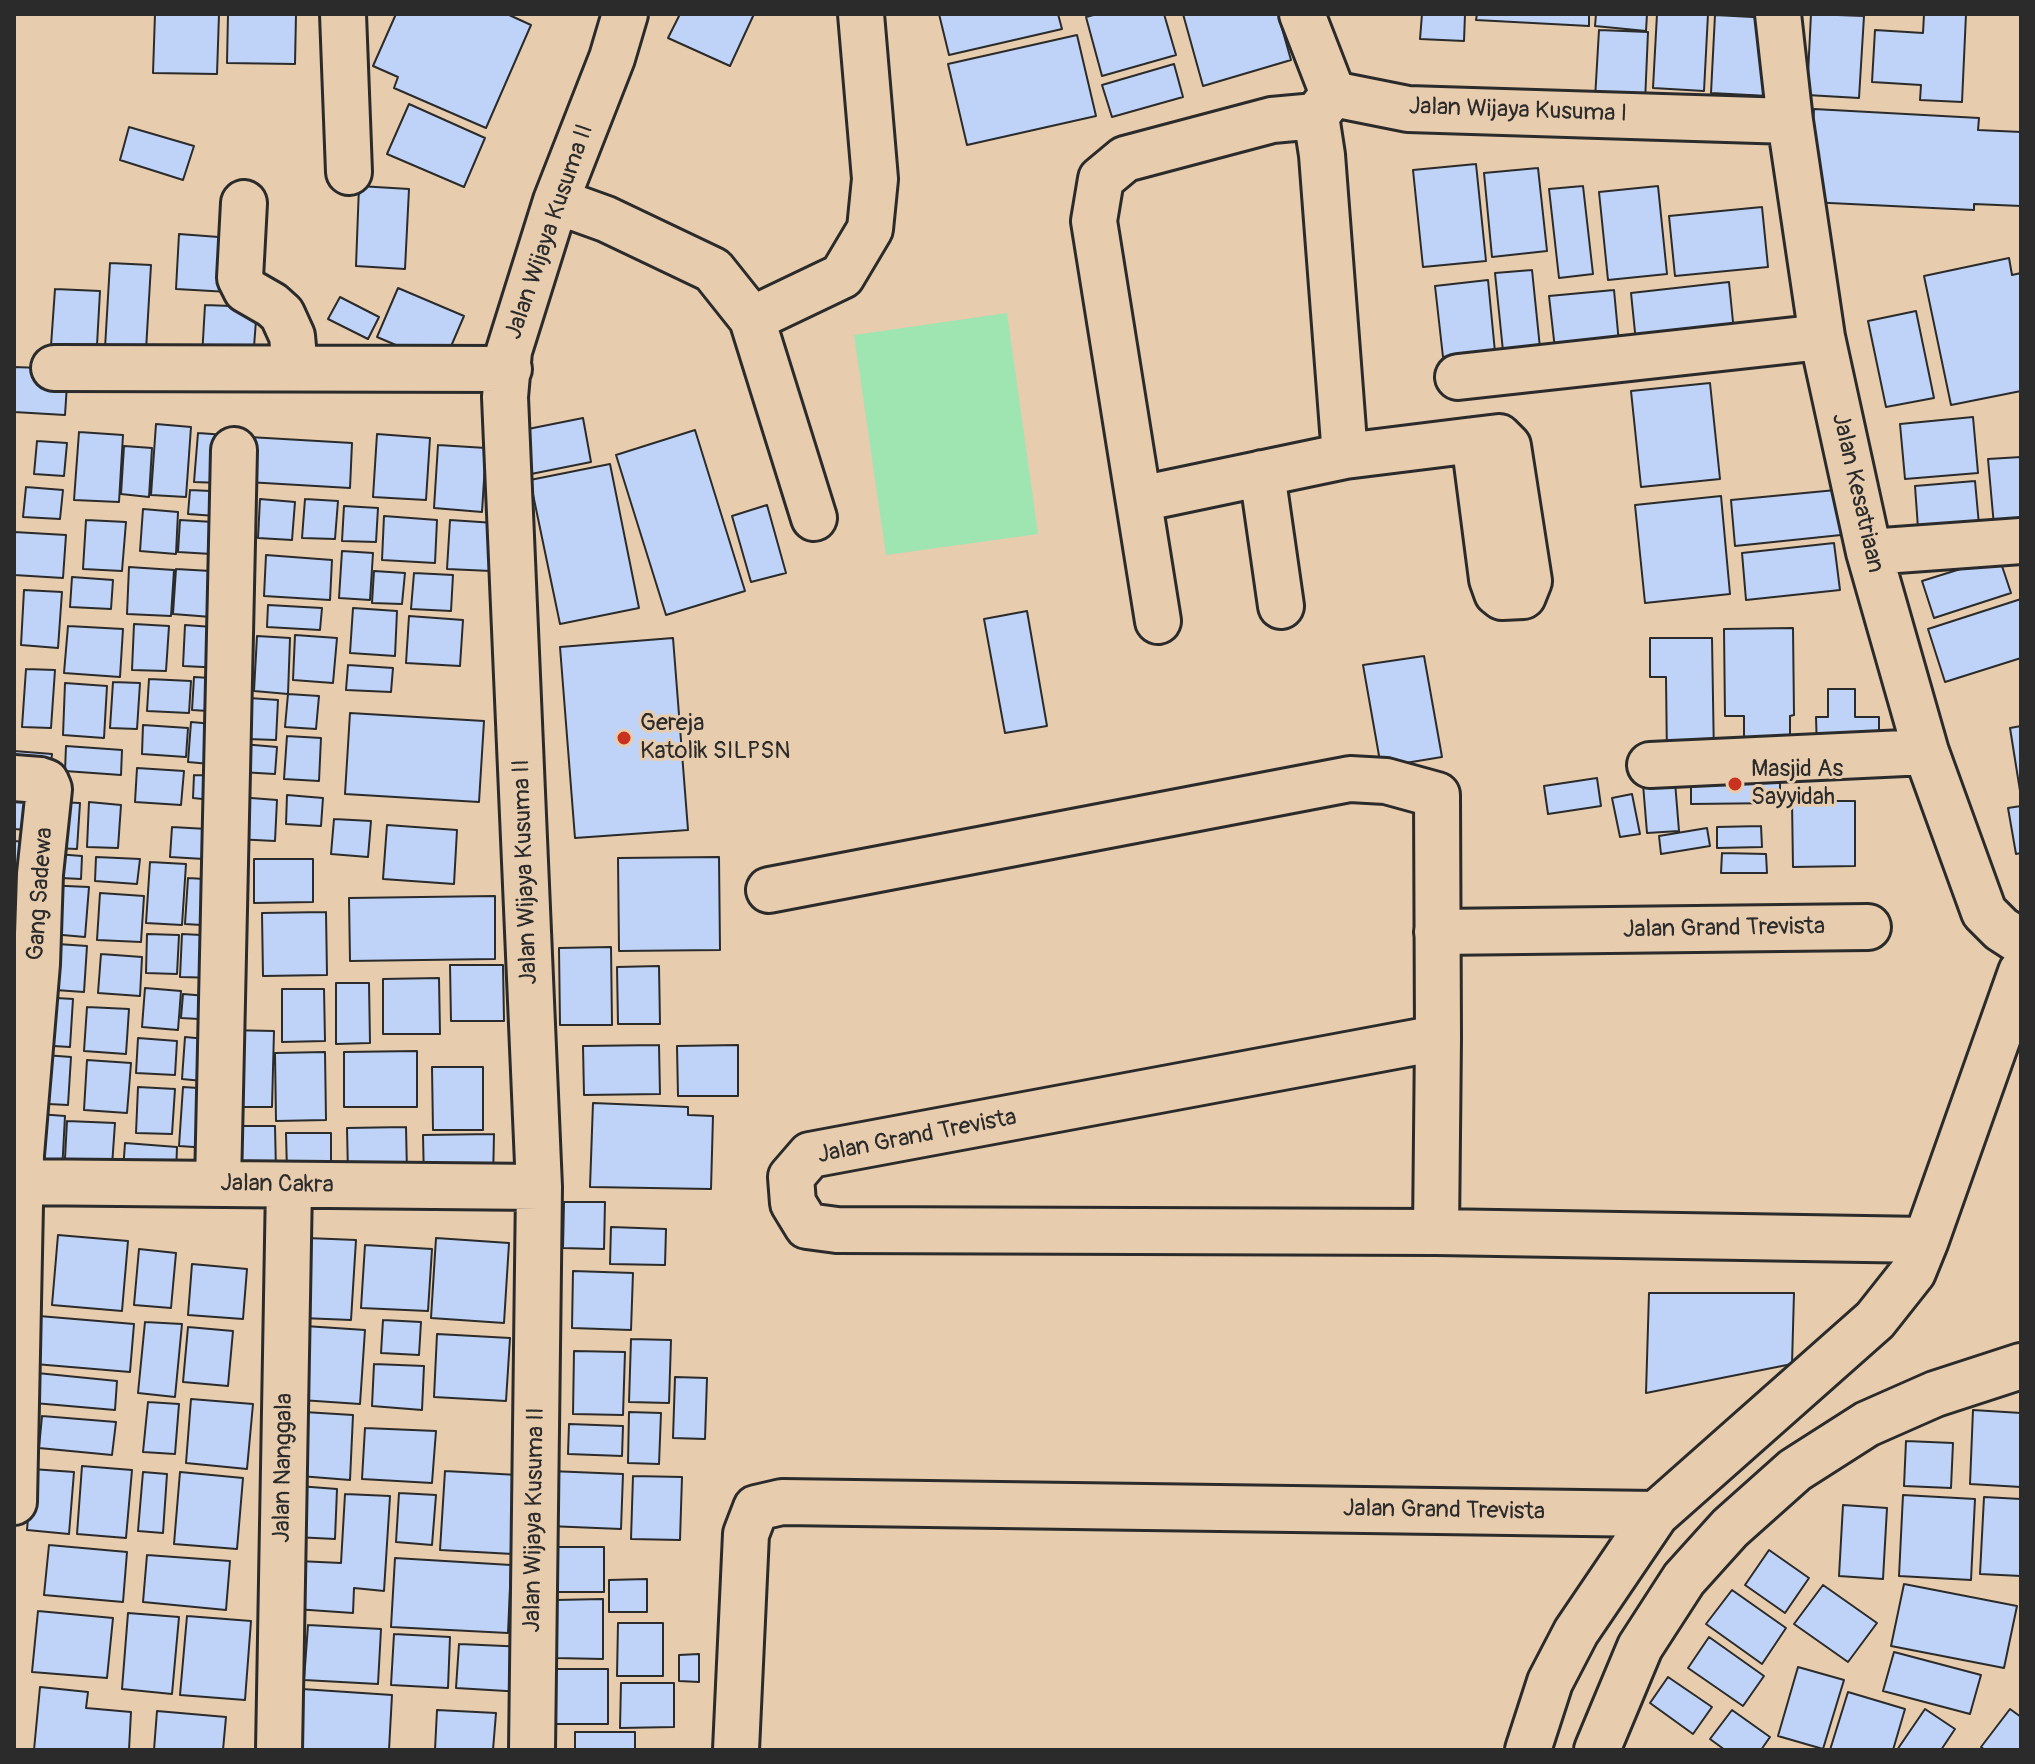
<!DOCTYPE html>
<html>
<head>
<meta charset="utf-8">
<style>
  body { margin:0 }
  #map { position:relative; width:2035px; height:1764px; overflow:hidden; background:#e7ccae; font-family:Pangolin,sans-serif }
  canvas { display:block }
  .frame { position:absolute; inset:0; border:16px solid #2b2b2b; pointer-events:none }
</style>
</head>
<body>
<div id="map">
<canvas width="2035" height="1764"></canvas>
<div class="frame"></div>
</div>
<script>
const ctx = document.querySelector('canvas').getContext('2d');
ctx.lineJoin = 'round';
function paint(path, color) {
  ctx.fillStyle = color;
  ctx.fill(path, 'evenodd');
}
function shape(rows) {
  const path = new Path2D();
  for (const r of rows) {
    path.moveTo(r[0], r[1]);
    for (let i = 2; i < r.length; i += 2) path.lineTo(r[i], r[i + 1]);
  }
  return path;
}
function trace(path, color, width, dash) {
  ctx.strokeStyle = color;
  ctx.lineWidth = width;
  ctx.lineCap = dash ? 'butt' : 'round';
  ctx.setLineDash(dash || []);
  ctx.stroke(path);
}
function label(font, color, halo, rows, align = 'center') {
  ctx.font = font + ' Pangolin,sans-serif';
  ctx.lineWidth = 6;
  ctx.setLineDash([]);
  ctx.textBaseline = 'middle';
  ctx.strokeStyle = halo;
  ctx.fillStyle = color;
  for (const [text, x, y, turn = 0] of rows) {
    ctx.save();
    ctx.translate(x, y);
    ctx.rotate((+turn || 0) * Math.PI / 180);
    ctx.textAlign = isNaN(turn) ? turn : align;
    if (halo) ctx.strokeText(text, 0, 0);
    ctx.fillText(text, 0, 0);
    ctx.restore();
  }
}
const green = shape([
  [1007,313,1038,534,886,555,854,335]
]);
const building = shape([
  [155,14,219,14,217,74,153,73,155,14],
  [228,14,296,14,295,64,227,63,228,14],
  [396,14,507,14,531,25,486,128,394,88,398,77,373,66,396,14],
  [680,14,754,14,730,66,668,38,680,14],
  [939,14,1058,14,1062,29,949,55,939,14],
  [1097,14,1164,14,1176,55,1102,76,1086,17,1097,14],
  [1183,14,1278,14,1291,60,1203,86,1183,14],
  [1422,14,1465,14,1464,41,1420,39,1422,14],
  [1477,14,1589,14,1589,26,1476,20,1477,14],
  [1596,14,1647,14,1646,31,1595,26,1596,14],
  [1657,14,1708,14,1704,91,1653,88,1657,14],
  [1811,14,1864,16,1859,98,1807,95,1811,14],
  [1924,14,1966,14,1962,102,1920,100,1921,85,1872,82,1875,30,1923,33,1924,14],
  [1715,15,1772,18,1768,96,1711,93,1715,15],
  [1599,30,1648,32,1645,102,1595,99,1599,30],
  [1077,35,1096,116,967,145,948,64,1077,35],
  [1174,64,1183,97,1112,117,1102,85,1174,64],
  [409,104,485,138,464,187,387,154,409,104],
  [1814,109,1979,118,1978,130,2021,132,2021,206,1974,204,1974,210,1809,202,1814,109],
  [129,127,194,146,183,180,120,160,129,127],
  [1476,164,1486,261,1423,267,1413,170,1476,164],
  [1538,168,1547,251,1492,257,1484,173,1538,168],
  [359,186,409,189,405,269,356,266,359,186],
  [1583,186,1593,274,1559,278,1549,189,1583,186],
  [1658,186,1667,274,1608,280,1599,192,1658,186],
  [1762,207,1768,267,1675,276,1669,216,1762,207],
  [179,234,232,238,229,292,176,289,179,234],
  [2009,258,2012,275,2021,273,2021,391,1951,405,1924,276,2009,258],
  [110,263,151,265,145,367,104,365,110,263],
  [1532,270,1540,348,1503,351,1495,273,1532,270],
  [1488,280,1495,352,1443,357,1435,286,1488,280],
  [1729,282,1734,332,1636,342,1631,293,1729,282],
  [398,288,464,316,443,365,377,337,398,288],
  [55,289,100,291,96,363,50,360,55,289],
  [1614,290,1619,343,1555,349,1549,296,1614,290],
  [340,297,379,317,368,339,328,319,340,297],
  [205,305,257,307,253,360,202,357,205,305],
  [1916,311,1934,398,1886,407,1868,321,1916,311],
  [14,367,68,369,65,415,14,412,14,367],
  [1710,383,1720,479,1641,487,1631,391,1710,383],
  [1973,417,1978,473,1905,479,1900,424,1973,417],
  [583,418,591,462,526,475,518,431,583,418],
  [156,424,191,427,186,497,151,495,156,424],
  [695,430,745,591,666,615,616,455,695,430],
  [79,432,123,435,119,502,74,500,79,432],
  [198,433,226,435,222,483,194,482,198,433],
  [377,434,430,438,426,500,373,497,377,434],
  [249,437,352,443,350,488,247,482,249,437],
  [37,441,67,443,64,476,34,474,37,441],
  [438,445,486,448,482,512,434,508,438,445],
  [124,446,152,448,149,497,121,494,124,446],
  [2021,457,2021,534,1995,537,1988,459,2021,457],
  [610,464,639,608,560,624,530,480,610,464],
  [1975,481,1980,536,1919,542,1915,486,1975,481],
  [26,487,63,490,60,519,23,517,26,487],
  [190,490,231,492,230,517,188,514,190,490],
  [1836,490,1841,535,1735,546,1731,500,1836,490],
  [1721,496,1730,594,1645,603,1635,505,1721,496],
  [260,499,295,502,292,540,258,538,260,499],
  [305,499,338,501,335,539,302,538,305,499],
  [767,505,786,573,751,582,732,516,767,505],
  [344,506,378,508,376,542,342,541,344,506],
  [143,509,178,512,176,554,140,551,143,509],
  [384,516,437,520,435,563,382,560,384,516],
  [86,520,126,522,122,571,83,569,86,520],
  [180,520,230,523,228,555,178,552,180,520],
  [450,520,495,523,491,571,447,569,450,520],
  [14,532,66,535,63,578,14,575,14,532],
  [1834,543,1840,590,1746,600,1742,553,1834,543],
  [342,551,373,553,370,600,339,598,342,551],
  [266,555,332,560,330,600,264,596,266,555],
  [1999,557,2011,593,1934,618,1922,581,1999,557],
  [129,567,174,570,171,616,127,614,129,567],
  [176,569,228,572,224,618,173,614,176,569],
  [374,571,405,573,402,604,372,603,374,571],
  [414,573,453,575,451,611,411,609,414,573],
  [72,577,113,580,111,609,70,607,72,577],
  [24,590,62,592,58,648,21,645,24,590],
  [2021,599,2021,658,1945,682,1928,629,2021,599],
  [268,605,322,608,320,630,267,627,268,605],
  [353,608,397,611,395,656,350,653,353,608],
  [1027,611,1047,726,1005,733,984,619,1027,611],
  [409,616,463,620,460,666,406,663,409,616],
  [134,624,169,626,166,671,132,670,134,624],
  [185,625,227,628,224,668,183,666,185,625],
  [68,626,123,629,120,677,64,673,68,626],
  [1793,628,1794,715,1790,716,1790,745,1744,746,1744,716,1725,716,1724,629,1793,628],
  [295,635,337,638,333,683,293,680,295,635],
  [257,636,290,638,288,694,254,691,257,636],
  [673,638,688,830,575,838,560,647,673,638],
  [1650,638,1712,638,1714,758,1667,759,1666,677,1650,677,1650,638],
  [1424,656,1442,757,1381,767,1363,665,1424,656],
  [348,665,393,668,391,692,346,690,348,665],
  [26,669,55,670,51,728,22,727,26,669],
  [194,677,226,679,224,712,192,710,194,677],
  [149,679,191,681,189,713,147,711,149,679],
  [113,682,140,683,137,729,110,728,113,682],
  [65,683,107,686,104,738,63,735,65,683],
  [1828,689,1855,689,1855,717,1879,717,1879,749,1817,750,1816,717,1828,717,1828,689],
  [288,694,319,696,316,729,285,727,288,694],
  [249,698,278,700,276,740,247,739,249,698],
  [350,713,484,721,479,802,345,794,350,713],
  [191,722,224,725,221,765,188,762,191,722],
  [143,725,188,728,186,757,142,754,143,725],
  [2021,726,2021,797,2010,728,2021,726],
  [287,736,321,738,319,781,284,779,287,736],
  [242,744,277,747,275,774,240,772,242,744],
  [66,746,122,750,121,775,65,771,66,746],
  [14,751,52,754,50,775,14,772,14,751],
  [1780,765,1780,803,1691,804,1691,766,1780,765],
  [137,768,184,771,181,805,135,802,137,768],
  [194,775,222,776,221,801,193,798,194,775],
  [1597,778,1601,806,1548,814,1544,786,1597,778],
  [1675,782,1679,831,1647,833,1643,784,1675,782],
  [1632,794,1640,834,1620,837,1612,798,1632,794],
  [14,795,42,797,39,831,14,829,14,795],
  [287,795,323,798,321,826,286,824,287,795],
  [238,797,277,800,275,841,235,839,238,797],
  [1792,801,1855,801,1855,866,1793,867,1792,801],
  [57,802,80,803,77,849,54,848,57,802],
  [89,802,121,805,118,848,87,847,89,802],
  [2021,806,2021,853,2016,854,2008,808,2021,806],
  [334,819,371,821,368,857,331,854,334,819],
  [387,825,457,830,454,884,383,879,387,825],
  [1761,826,1762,847,1717,848,1717,827,1761,826],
  [172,827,207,829,204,859,170,857,172,827],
  [1707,828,1710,846,1661,854,1659,836,1707,828],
  [14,841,38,843,37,875,14,874,14,841],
  [43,853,82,856,81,879,42,877,43,853],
  [1722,853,1766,854,1767,873,1721,873,1722,853],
  [96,857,140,859,137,884,95,881,96,857],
  [719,857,720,950,619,951,618,858,719,857],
  [254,859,313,859,313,902,254,903,254,859],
  [150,862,186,864,182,925,146,923,150,862],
  [188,878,221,880,219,926,185,924,188,878],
  [43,885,89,887,85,937,40,933,43,885],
  [100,893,144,896,141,942,97,940,100,893],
  [495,896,495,959,350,961,349,898,495,896],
  [326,912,327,975,263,976,262,913,326,912],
  [147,934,179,935,177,974,146,973,147,934],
  [182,934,220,936,219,978,180,977,182,934],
  [43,943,87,946,84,992,41,989,43,943],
  [611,947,612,1025,560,1025,559,948,611,947],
  [101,954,142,957,140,996,98,993,101,954],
  [450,965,503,965,504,1021,451,1021,450,965],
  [659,966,660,1024,618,1024,617,967,659,966],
  [439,978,440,1034,383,1034,383,979,439,978],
  [336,983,369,983,370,1043,336,1044,336,983],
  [145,988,181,991,178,1030,142,1027,145,988],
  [282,989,324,989,325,1041,282,1042,282,989],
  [183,994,219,997,217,1020,181,1018,183,994],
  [40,997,73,999,70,1047,37,1045,40,997],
  [87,1007,129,1009,126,1054,84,1051,87,1007],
  [227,1030,274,1031,272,1107,226,1107,227,1030],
  [185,1037,216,1040,213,1082,182,1079,185,1037],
  [138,1038,177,1041,175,1075,136,1073,138,1038],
  [659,1045,660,1094,584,1095,583,1046,659,1045],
  [738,1045,738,1096,678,1096,677,1046,738,1045],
  [417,1051,417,1107,344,1107,344,1052,417,1051],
  [325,1052,326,1120,276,1121,275,1053,325,1052],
  [31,1054,71,1057,68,1105,28,1103,31,1054],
  [87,1060,131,1063,127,1113,84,1110,87,1060],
  [432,1067,483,1067,483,1130,433,1130,432,1067],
  [138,1087,175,1089,172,1134,136,1133,138,1087],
  [183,1087,213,1089,209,1148,179,1146,183,1087],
  [593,1103,688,1107,688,1115,713,1116,711,1189,590,1187,593,1103],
  [25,1113,65,1116,62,1172,21,1169,25,1113],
  [67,1121,115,1123,111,1180,64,1177,67,1121],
  [230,1126,275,1126,276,1172,231,1173,230,1126],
  [406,1127,407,1173,348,1174,347,1128,406,1127],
  [286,1133,331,1133,331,1172,287,1172,286,1133],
  [494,1134,493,1182,424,1182,423,1135,494,1134],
  [125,1143,177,1147,176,1174,123,1171,125,1143],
  [564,1202,605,1202,604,1249,563,1248,564,1202],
  [611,1227,666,1229,665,1265,610,1264,611,1227],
  [58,1235,128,1241,122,1311,52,1305,58,1235],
  [307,1238,356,1240,351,1320,302,1318,307,1238],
  [436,1238,509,1243,504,1323,431,1318,436,1238],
  [365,1245,432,1249,428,1311,361,1308,365,1245],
  [139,1249,176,1253,171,1308,134,1305,139,1249],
  [192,1264,247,1269,243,1319,188,1315,192,1264],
  [573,1271,633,1273,631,1330,572,1328,573,1271],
  [1649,1293,1794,1293,1792,1364,1646,1393,1649,1293],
  [39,1316,134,1324,130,1372,35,1364,39,1316],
  [383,1320,421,1322,419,1355,381,1353,383,1320],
  [145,1322,182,1324,175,1397,138,1393,145,1322],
  [305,1326,365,1330,360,1404,301,1400,305,1326],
  [188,1327,233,1331,228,1386,183,1382,188,1327],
  [437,1334,510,1338,506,1401,434,1397,437,1334],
  [631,1339,671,1340,669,1403,629,1402,631,1339],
  [574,1351,625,1352,623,1415,573,1414,574,1351],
  [374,1364,424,1366,422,1410,372,1406,374,1364],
  [37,1373,117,1381,115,1410,34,1403,37,1373],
  [675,1377,707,1378,705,1439,673,1438,675,1377],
  [191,1399,253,1404,247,1469,186,1463,191,1399],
  [148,1402,179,1404,175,1454,143,1452,148,1402],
  [1973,1410,2021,1413,2021,1487,1970,1484,1973,1410],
  [304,1412,353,1415,350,1480,300,1476,304,1412],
  [629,1412,661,1413,659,1464,628,1463,629,1412],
  [42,1416,116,1422,112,1455,39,1448,42,1416],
  [569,1424,623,1426,622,1456,568,1454,569,1424],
  [365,1428,436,1431,432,1483,362,1479,365,1428],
  [1906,1441,1953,1443,1951,1488,1904,1486,1906,1441],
  [82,1466,132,1470,126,1538,77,1534,82,1466],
  [32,1469,74,1472,69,1534,27,1530,32,1469],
  [445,1471,518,1475,513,1554,440,1550,445,1471],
  [550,1471,623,1474,621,1529,548,1526,550,1471],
  [143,1472,167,1474,163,1533,138,1531,143,1472],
  [180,1472,243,1478,237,1549,174,1544,180,1472],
  [633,1476,682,1477,680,1540,631,1539,633,1476],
  [298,1486,337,1489,335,1539,295,1537,298,1486],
  [399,1493,436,1495,432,1545,396,1542,399,1493],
  [345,1494,390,1496,384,1591,354,1588,353,1613,295,1609,298,1561,341,1563,345,1494],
  [1903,1495,1975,1499,1971,1580,1899,1576,1903,1495],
  [1984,1497,2021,1499,2021,1576,1980,1574,1984,1497],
  [1843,1505,1887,1508,1883,1579,1839,1576,1843,1505],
  [49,1545,127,1552,123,1602,44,1595,49,1545],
  [557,1547,604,1547,604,1592,557,1592,557,1547],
  [1769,1550,1809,1578,1785,1613,1745,1585,1769,1550],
  [147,1555,230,1561,226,1610,143,1602,147,1555],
  [395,1558,511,1565,508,1633,391,1627,395,1558],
  [647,1579,647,1612,609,1612,609,1580,647,1579],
  [1904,1584,2017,1606,2004,1668,1891,1646,1904,1584],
  [1823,1585,1877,1623,1848,1662,1794,1624,1823,1585],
  [1732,1590,1786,1628,1762,1664,1706,1624,1732,1590],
  [603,1599,603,1659,556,1658,556,1600,603,1599],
  [38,1611,113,1618,107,1678,32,1672,38,1611],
  [128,1613,179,1617,172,1694,122,1689,128,1613],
  [187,1616,251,1621,245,1700,180,1695,187,1616],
  [618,1623,663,1623,663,1676,617,1676,618,1623],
  [308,1625,381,1629,378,1684,304,1680,308,1625],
  [394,1634,450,1637,448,1688,391,1685,394,1634],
  [1709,1637,1764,1676,1743,1706,1688,1668,1709,1637],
  [459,1644,527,1647,523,1692,456,1688,459,1644],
  [1894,1652,1981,1675,1970,1714,1883,1691,1894,1652],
  [699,1654,699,1682,679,1681,679,1655,699,1654],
  [1798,1667,1844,1680,1823,1749,1778,1736,1798,1667],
  [555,1669,608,1669,608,1724,555,1724,555,1669],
  [1668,1677,1712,1707,1693,1734,1650,1703,1668,1677],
  [621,1683,674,1683,674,1727,620,1728,621,1683],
  [40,1687,88,1692,86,1708,131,1712,129,1750,34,1750,40,1687],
  [302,1689,392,1695,389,1750,298,1750,302,1689],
  [1848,1692,1905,1709,1893,1750,1830,1750,1848,1692],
  [1925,1709,1955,1729,1941,1750,1897,1750,1925,1709],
  [2010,1709,2021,1717,2021,1750,1985,1750,1981,1747,2010,1709],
  [437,1710,496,1713,493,1750,435,1750,437,1710],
  [1732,1710,1770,1737,1761,1750,1725,1750,1710,1739,1732,1710],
  [157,1711,226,1717,223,1750,154,1750,157,1711],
  [575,1732,635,1732,635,1750,575,1750,575,1732]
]);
const minor = shape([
  [343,14,349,172],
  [1302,14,1333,94,1408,109,1790,121],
  [1778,14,1790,121,1822,337,1869,552,1926,752,1984,912,2001,929,2021,942],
  [1316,116,1322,155,1345,456],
  [556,201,606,219,713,270,752,319,814,518],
  [244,203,240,278,246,290,272,305,282,314,292,336,295,368],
  [752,319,842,276,870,229,875,179,861,14],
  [54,368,509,369],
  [1458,377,1822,337],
  [1262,473,1281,606],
  [1140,499,1345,456,1474,440,1499,437,1508,446,1529,581,1523,596,1502,597,1497,593,1492,579,1474,440],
  [1869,552,2021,541],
  [1158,621,1094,221,1101,179,1125,159,1272,120,1316,116,1333,94],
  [1650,765,1926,752],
  [14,778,40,780,46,782,49,789,40,874,37,964,21,1155,14,1502],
  [769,890,1350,779,1386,781,1437,795,1438,1038,1436,1232],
  [1437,932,1868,927],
  [1438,1038,810,1155,791,1177,793,1203,807,1226,837,1230,1436,1232,1926,1240,2021,972],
  [14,1182,539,1187],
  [218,1184,234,450],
  [279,1750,289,1185],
  [532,1750,539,1187,505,397,509,351,556,201,612,58,625,14],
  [736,1750,746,1534,756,1508,782,1502,1656,1514],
  [1528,1750,1550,1682,1576,1632,1656,1514,1875,1320,1913,1272,1926,1240],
  [1597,1750,1640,1647,1684,1579,1730,1528,1795,1470,1867,1424,1935,1394,2021,1366]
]);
const markers = [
  [624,738,8,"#c8321e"],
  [1735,784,8,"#c8321e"]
];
const streetNames = [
  ["Jalan Wijaya Kusuma I",1518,111,2],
  ["Jalan Wijaya Kusuma II",550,232,-71],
  ["Jalan Kesatriaan",1857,493,77],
  ["Jalan Wijaya Kusuma II",526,872,-92],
  ["Gang Sadewa",41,894,-86],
  ["Jalan Grand Trevista",1724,929,-1],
  ["Jalan Grand Trevista",917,1137,-11],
  ["Jalan Cakra",277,1185,1],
  ["Jalan Nanggala",284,1468,-89],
  ["Jalan Grand Trevista",1444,1511,1],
  ["Jalan Wijaya Kusuma II",535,1520,-89]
];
const poiNames = [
  ["Gereja",640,724],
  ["Katolik SILPSN",640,752],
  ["Masjid As",1751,770],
  ["Sayyidah",1751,798]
];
paint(green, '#9ee5b2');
paint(building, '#bed3f7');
trace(building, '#2b2b2b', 2);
trace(minor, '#2b2b2b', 50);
trace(minor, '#e7ccae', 44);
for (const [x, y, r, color] of markers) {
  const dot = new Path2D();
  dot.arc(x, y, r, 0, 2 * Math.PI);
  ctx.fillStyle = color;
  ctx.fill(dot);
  trace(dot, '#e7ccae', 3);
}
label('24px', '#2b2b2b', '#e7ccae', streetNames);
label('24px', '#2b2b2b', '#e7ccae', poiNames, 'left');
</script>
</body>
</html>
